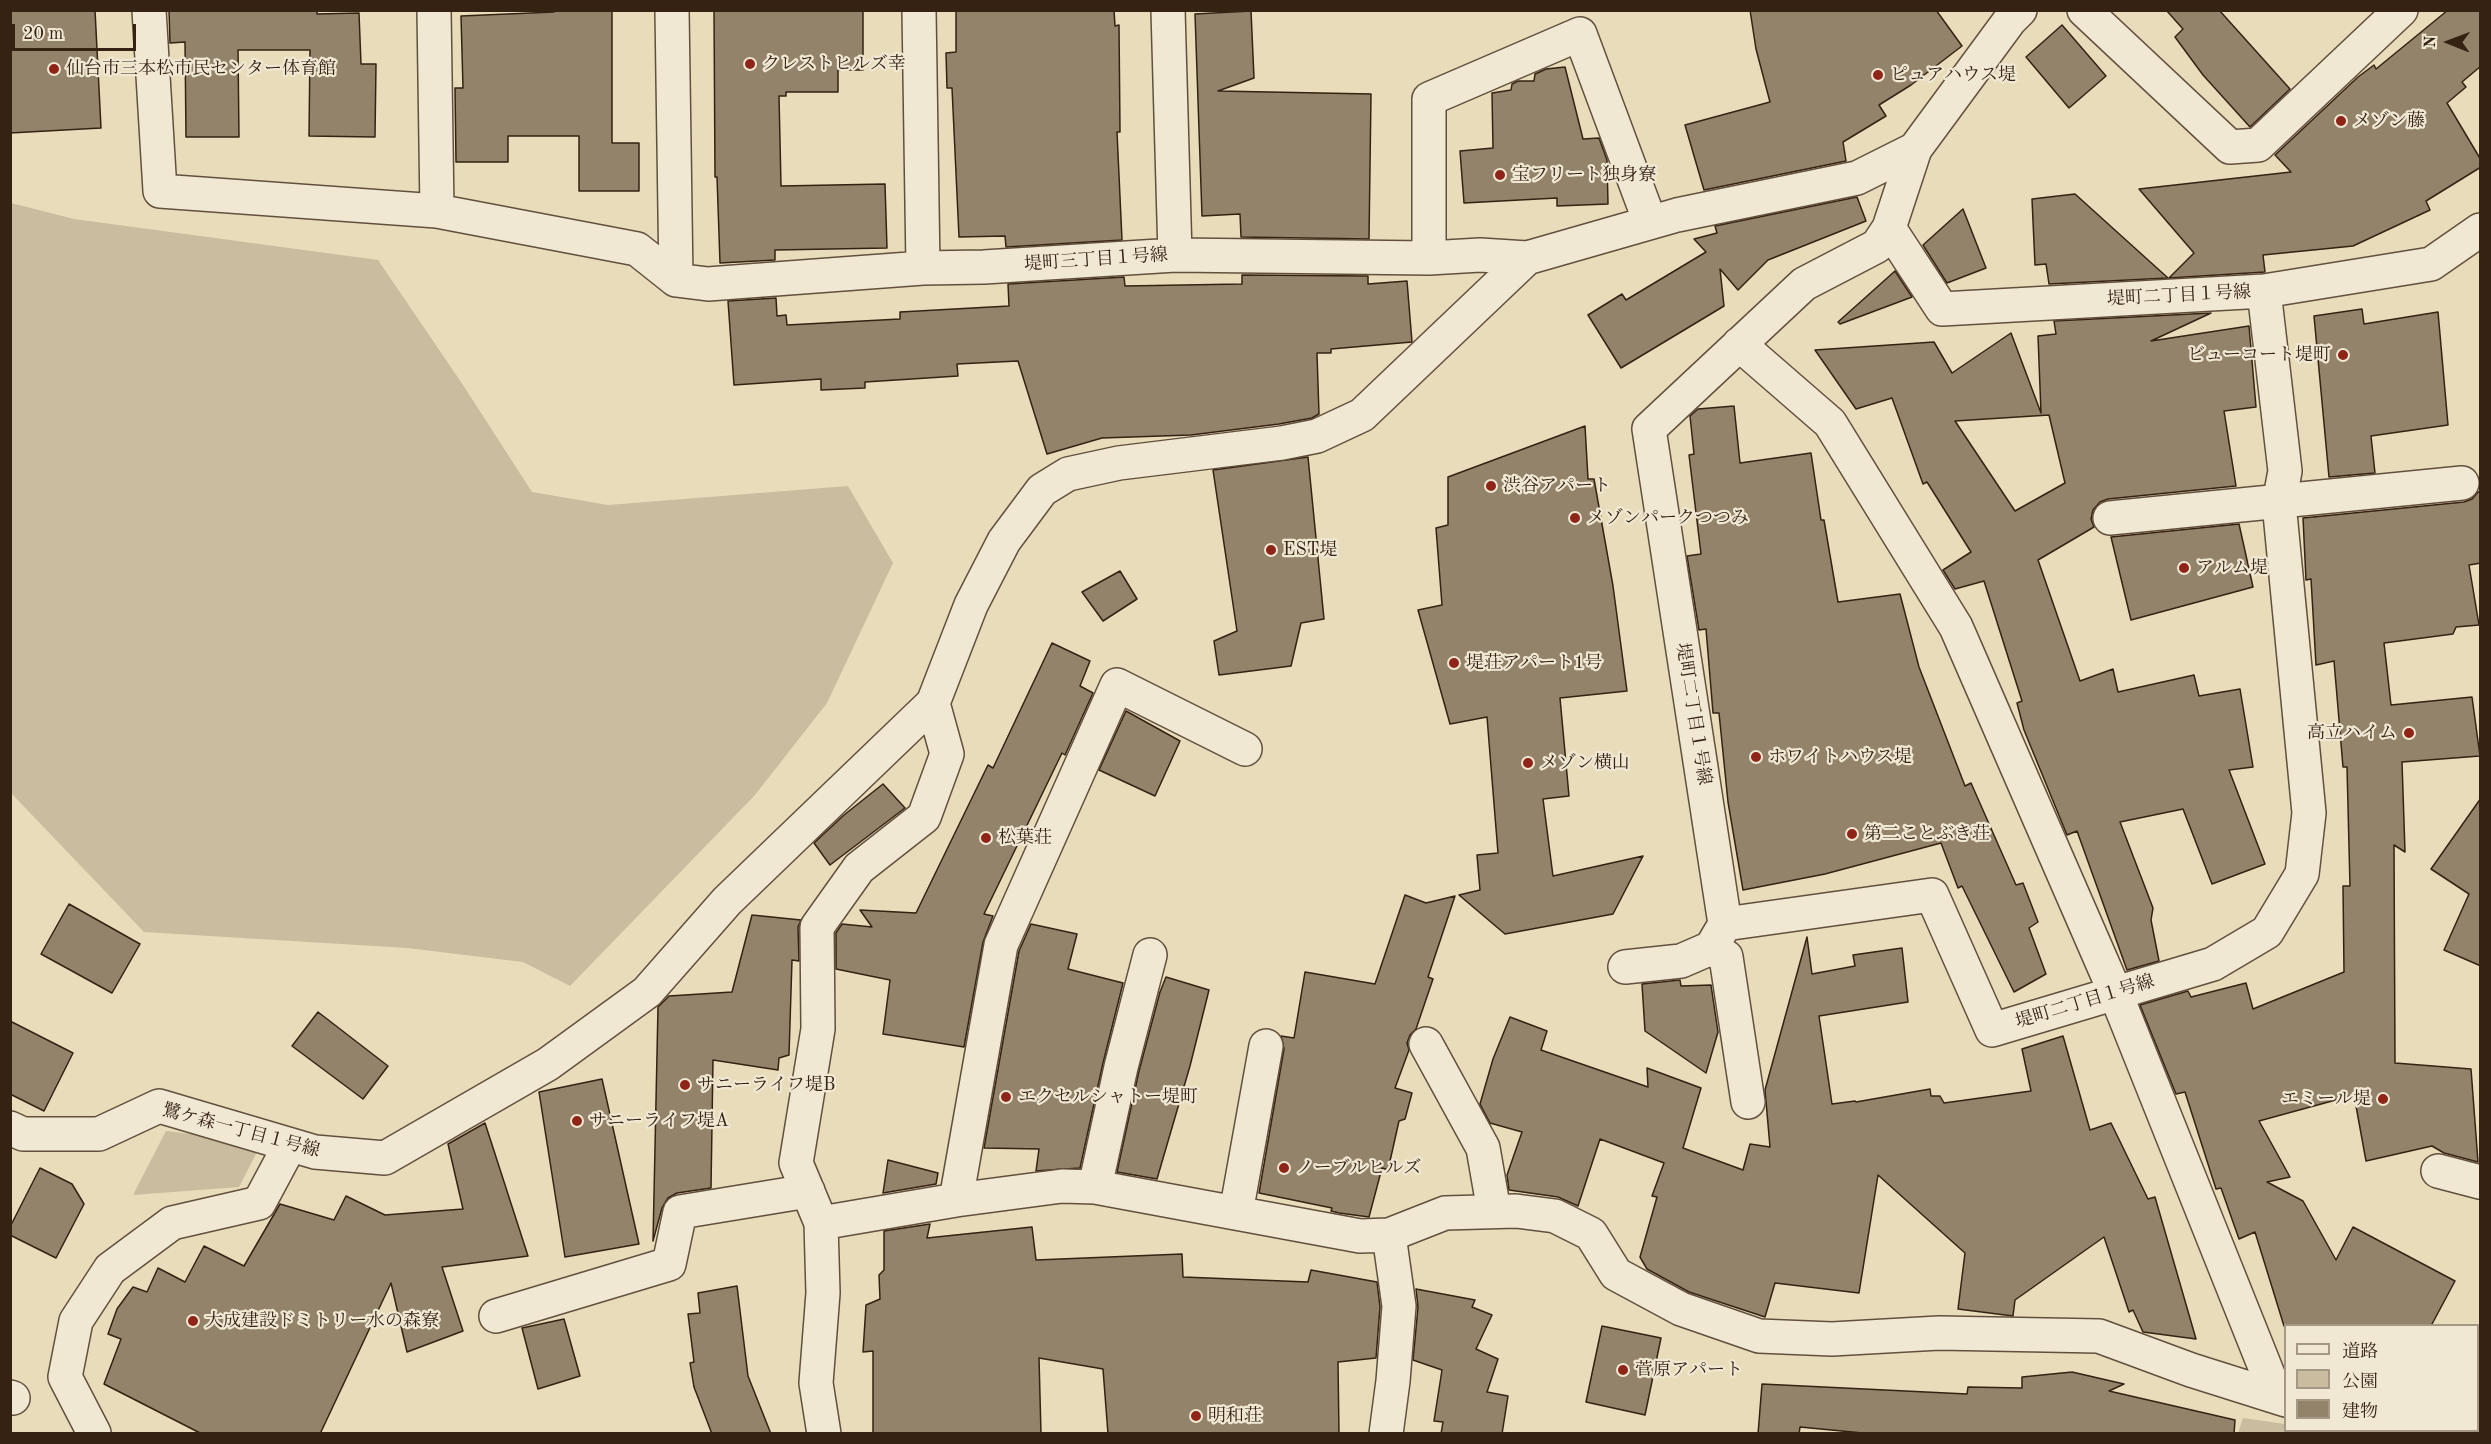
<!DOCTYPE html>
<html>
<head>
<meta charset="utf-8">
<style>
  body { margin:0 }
  #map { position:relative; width:2491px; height:1444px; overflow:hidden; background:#e8dcbb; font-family:"Old Standard TT","Noto Serif JP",serif }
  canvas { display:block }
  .frame { position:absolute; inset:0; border:12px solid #352213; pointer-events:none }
  .legend { position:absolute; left:2284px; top:1324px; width:195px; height:108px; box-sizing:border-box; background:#f0e8d3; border:2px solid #a59986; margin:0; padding:8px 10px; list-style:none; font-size:18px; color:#352213 }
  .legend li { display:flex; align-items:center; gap:12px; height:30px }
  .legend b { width:30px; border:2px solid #a59986 }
  .north { position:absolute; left:2419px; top:12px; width:60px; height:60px; -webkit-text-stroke:4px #f0e8d3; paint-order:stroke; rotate:271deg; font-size:16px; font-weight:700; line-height:24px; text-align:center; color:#352213 }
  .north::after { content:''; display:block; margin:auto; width:21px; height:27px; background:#352213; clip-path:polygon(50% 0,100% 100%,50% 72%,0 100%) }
  .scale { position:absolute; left:12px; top:24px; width:124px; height:27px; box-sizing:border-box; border:3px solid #352213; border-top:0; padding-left:8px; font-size:18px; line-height:21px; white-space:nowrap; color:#352213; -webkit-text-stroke:4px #f0e8d3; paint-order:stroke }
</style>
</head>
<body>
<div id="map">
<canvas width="2491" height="1444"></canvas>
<div class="frame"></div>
<ul class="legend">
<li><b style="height:8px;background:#f0e8d3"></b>道路</li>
<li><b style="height:16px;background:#cabc9e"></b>公園</li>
<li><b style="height:16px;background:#92836a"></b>建物</li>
</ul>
<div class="north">N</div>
<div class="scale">20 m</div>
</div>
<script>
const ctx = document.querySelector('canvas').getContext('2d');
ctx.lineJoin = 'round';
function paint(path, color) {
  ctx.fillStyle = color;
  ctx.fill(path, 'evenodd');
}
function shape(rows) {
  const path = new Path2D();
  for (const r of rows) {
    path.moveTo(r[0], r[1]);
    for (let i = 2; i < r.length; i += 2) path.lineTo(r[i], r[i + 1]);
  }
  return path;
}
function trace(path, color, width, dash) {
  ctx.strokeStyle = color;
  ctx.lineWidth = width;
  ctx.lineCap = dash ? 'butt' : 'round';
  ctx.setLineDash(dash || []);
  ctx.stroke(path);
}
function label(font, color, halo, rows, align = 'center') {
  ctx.font = font + ' "Old Standard TT","Noto Serif JP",serif';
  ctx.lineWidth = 4.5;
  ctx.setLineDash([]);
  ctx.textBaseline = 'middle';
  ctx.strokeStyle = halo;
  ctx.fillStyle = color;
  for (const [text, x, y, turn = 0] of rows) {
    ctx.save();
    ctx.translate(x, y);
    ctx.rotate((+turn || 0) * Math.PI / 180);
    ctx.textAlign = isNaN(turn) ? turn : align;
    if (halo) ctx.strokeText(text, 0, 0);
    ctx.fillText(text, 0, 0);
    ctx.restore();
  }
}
const green = shape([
  [11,203,74,219,378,260,463,385,532,492,608,505,848,486,893,563,827,703,755,795,570,986,523,962,407,948,144,932,11,793],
  [166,1131,208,1136,258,1150,239,1187,133,1195],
  [2243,1418,2285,1424,2286,1430,2329,1431,2340,1433,2238,1433]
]);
const building = shape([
  [10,10,95,10,101,128,10,133,10,10],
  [169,10,317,10,317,14,359,13,361,64,376,64,375,137,309,136,310,50,238,50,239,137,186,137,185,42,170,43,169,10],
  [554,10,612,10,612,143,639,143,639,191,579,191,579,136,508,136,508,162,456,162,455,88,463,88,461,16,554,12,554,10],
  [714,10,863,10,863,70,838,70,838,92,786,92,786,96,779,96,781,186,885,184,887,248,775,250,775,260,720,263,717,177,715,177,714,10],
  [956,10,1114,10,1115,26,1119,25,1120,132,1117,132,1122,240,1006,247,1005,236,959,237,952,88,947,88,946,53,956,52,956,10],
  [1750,10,1936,10,1962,46,1911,85,1879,105,1886,116,1843,142,1846,161,1704,190,1685,125,1770,102,1756,49,1750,10],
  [2166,10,2219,10,2290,89,2250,127,2203,75,2175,37,2183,29,2166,10],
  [2448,10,2481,10,2481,66,2462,82,2466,87,2447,103,2481,160,2481,167,2426,201,2430,210,2353,246,2263,255,2265,272,2169,278,2194,253,2139,189,2291,172,2275,155,2358,77,2374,65,2376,69,2448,10],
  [1251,11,1254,78,1218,91,1371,94,1369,239,1241,237,1240,214,1202,216,1195,14,1251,11],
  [2062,25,2106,76,2069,108,2026,57,2062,25],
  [1565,67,1583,139,1599,138,1607,160,1608,204,1557,206,1557,198,1464,203,1460,151,1493,148,1492,93,1511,90,1512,84,1518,81,1534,81,1535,74,1546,69,1565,67],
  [2075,194,2168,278,2049,284,2046,264,2035,265,2032,199,2075,194],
  [1857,197,1866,221,1768,260,1738,290,1720,269,1724,306,1621,368,1588,315,1622,294,1626,300,1706,252,1694,239,1717,233,1715,226,1857,197],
  [1963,209,1986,268,1947,283,1923,245,1963,209],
  [1895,271,1912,297,1840,324,1838,322,1895,271],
  [1242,275,1368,276,1368,284,1407,281,1412,342,1331,349,1331,353,1317,353,1319,414,1312,418,1279,424,1191,435,1102,438,1047,454,1018,361,957,364,958,376,865,382,865,388,821,390,821,379,734,385,728,301,776,298,777,316,786,315,787,325,900,319,900,312,1009,306,1008,284,1124,277,1125,286,1242,284,1242,275],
  [2362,309,2364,324,2438,312,2448,425,2371,436,2375,473,2329,477,2314,316,2362,309],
  [2211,313,2151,341,2249,326,2256,407,2224,411,2236,486,2108,499,2100,502,2093,510,2091,519,2094,527,2038,560,2080,681,2113,669,2118,692,2194,675,2199,696,2240,689,2253,767,2229,770,2265,864,2212,884,2183,809,2120,822,2153,908,2151,920,2159,961,2127,970,2077,831,2067,835,2024,730,2017,703,2022,701,1984,581,1955,589,1943,570,1971,552,1927,482,1923,484,1892,398,1856,409,1815,350,1934,342,1952,373,2011,333,2041,413,2038,336,2056,334,2054,321,2211,313],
  [2049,415,2065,483,2015,511,1955,421,2049,415],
  [1734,406,1740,463,1811,453,1821,520,1824,520,1838,602,1900,594,1919,667,1965,786,1971,783,2016,885,2023,883,2038,922,2029,928,2046,974,2014,992,1962,886,1958,888,1941,843,1825,874,1743,890,1728,802,1719,713,1713,713,1706,629,1699,630,1687,556,1701,554,1689,455,1694,454,1690,416,1698,409,1734,406],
  [1585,426,1588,479,1594,479,1613,586,1627,691,1560,698,1569,796,1543,799,1553,876,1643,856,1613,914,1505,934,1459,895,1480,890,1477,855,1498,853,1487,717,1450,724,1418,610,1442,605,1436,528,1448,525,1448,477,1585,426],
  [1308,457,1324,619,1301,623,1291,666,1219,675,1214,641,1237,631,1213,470,1308,457],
  [2478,492,2481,492,2481,563,2469,565,2479,625,2456,627,2453,634,2384,643,2391,705,2472,697,2480,756,2402,762,2405,852,2394,845,2395,1063,2471,1069,2478,1162,2444,1153,2432,1146,2366,1161,2354,1095,2259,1121,2290,1177,2267,1182,2303,1201,2336,1260,2353,1227,2455,1281,2431,1326,2284,1326,2255,1232,2239,1239,2221,1188,2216,1189,2185,1092,2176,1094,2140,1005,2188,991,2191,997,2246,983,2253,1009,2344,972,2343,886,2350,886,2347,767,2343,767,2334,661,2316,665,2311,579,2306,580,2303,518,2464,502,2472,499,2478,492],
  [2239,524,2253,587,2131,620,2111,537,2239,524],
  [1120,571,1137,599,1103,621,1082,592,1120,571],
  [1052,643,1090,661,1080,686,1093,693,1065,755,1062,753,984,914,993,916,983,942,964,1047,883,1034,890,980,836,969,836,933,842,924,872,927,860,910,916,913,988,765,993,768,1052,643],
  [1126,711,1180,741,1155,796,1099,770,1126,711],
  [883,784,905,808,830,865,814,843,844,815,883,784],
  [2481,798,2481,966,2444,950,2469,894,2431,869,2481,798],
  [1405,895,1426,903,1455,896,1428,977,1433,979,1416,1029,1410,1035,1407,1043,1409,1050,1395,1088,1412,1093,1405,1119,1399,1121,1388,1170,1382,1168,1369,1217,1339,1213,1331,1211,1332,1208,1259,1193,1284,1049,1281,1036,1294,1038,1305,972,1375,984,1405,895],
  [69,904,140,944,112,993,41,954,69,904],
  [752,915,801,920,798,927,799,961,792,960,789,1055,779,1058,778,1070,713,1060,711,1188,677,1193,668,1198,662,1208,653,1241,658,1007,669,996,732,992,752,915],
  [1031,924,1077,934,1068,969,1123,983,1103,1063,1080,1168,1036,1171,1039,1149,984,1148,1019,951,1031,924],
  [1807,937,1812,974,1855,966,1853,955,1902,948,1908,1002,1819,1016,1832,1104,1855,1101,1856,1102,1930,1089,1931,1096,1940,1096,1944,1103,2031,1091,2022,1049,2063,1036,2090,1130,2111,1123,2148,1199,2155,1197,2196,1339,2143,1332,2133,1310,2129,1312,2104,1237,2015,1300,2013,1316,1958,1309,1965,1253,1878,1175,1859,1293,1775,1283,1765,1317,1689,1292,1647,1269,1640,1257,1657,1197,1652,1196,1664,1163,1600,1139,1578,1206,1558,1197,1509,1190,1507,1175,1522,1132,1490,1123,1480,1104,1493,1059,1510,1017,1547,1031,1541,1050,1648,1087,1647,1068,1701,1088,1683,1148,1743,1170,1750,1144,1770,1147,1765,1090,1807,937],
  [1166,977,1209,990,1190,1066,1157,1179,1117,1172,1139,1071,1160,992,1166,977],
  [1680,980,1681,986,1711,985,1718,1032,1706,1073,1645,1031,1642,984,1680,980],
  [318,1012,388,1066,363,1099,292,1046,318,1012],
  [10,1021,73,1053,44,1111,10,1094,10,1021],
  [602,1079,639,1244,565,1257,539,1092,602,1079],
  [485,1123,528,1256,442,1267,463,1331,407,1352,391,1283,320,1434,202,1434,104,1384,121,1339,108,1334,117,1309,133,1287,147,1292,158,1268,185,1282,204,1246,244,1266,280,1204,334,1220,346,1196,385,1215,463,1209,448,1144,485,1123],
  [888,1160,938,1173,936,1184,883,1193,888,1160],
  [40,1168,72,1184,84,1204,56,1258,10,1235,10,1227,40,1168],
  [930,1224,927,1238,1032,1227,1036,1260,1182,1254,1183,1277,1308,1282,1311,1270,1377,1282,1380,1307,1376,1358,1338,1362,1339,1434,1108,1434,1103,1369,1039,1358,1041,1434,873,1434,873,1351,863,1352,866,1305,880,1299,879,1275,884,1270,884,1231,930,1224],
  [737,1286,748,1376,771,1434,712,1434,694,1387,690,1363,694,1362,688,1314,700,1313,698,1293,737,1286],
  [1416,1289,1475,1300,1472,1307,1492,1315,1476,1349,1498,1359,1487,1392,1508,1396,1502,1434,1441,1434,1443,1422,1434,1421,1442,1370,1413,1360,1418,1307,1416,1289],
  [564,1319,580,1376,538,1389,522,1328,564,1319],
  [1602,1326,1661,1338,1645,1415,1586,1402,1602,1326],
  [2072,1372,2124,1384,2109,1391,2235,1420,2234,1434,1873,1434,1800,1427,1799,1434,1758,1434,1762,1384,1967,1394,1968,1387,2022,1388,2022,1377,2072,1372]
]);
const minor = shape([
  [149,10,160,191,437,211,637,249,676,280,708,284,923,268],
  [434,10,437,211],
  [672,10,676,280],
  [919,10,923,268,984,267,1175,255,1429,258,1480,255,1527,258],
  [1168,10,1175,255],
  [2084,10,2230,147,2258,145,2401,10],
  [1889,228,1942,309,2264,291,2285,471,2279,503,2309,813,2302,874,2267,932,2213,964,1992,1030,1932,895,1725,924,1649,429,1804,284,1877,246,1889,228,1915,149],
  [1429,258,1429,99,1580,34,1650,222],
  [2264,291,2431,264,2480,230],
  [1739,344,1830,423,1956,627,2115,992,2277,1397],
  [2110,518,2462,483],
  [1711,948,1726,957,1748,1102],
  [1625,967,1681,961,1711,948,1721,931],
  [1426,1044,1483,1148,1494,1211],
  [10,1128,23,1134,99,1134,159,1106,315,1152,385,1158,548,1064,647,992,727,901,933,703,971,605,1004,541,1042,490,1068,474,1119,463,1282,443,1317,436,1362,415,1527,258,1677,215,1857,178,1915,149,2010,20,2020,10],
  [2438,1171,2480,1182],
  [1095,1187,1121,1067,1150,955],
  [956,1200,1001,945,1117,685,1245,749],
  [1236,1213,1266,1046],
  [821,1223,796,1163,818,1029,817,927,859,868,924,817,947,754,933,703],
  [496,1316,669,1264,680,1212,808,1191],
  [10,1397,13,1398],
  [2382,1430,2390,1434],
  [94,1433,65,1377,76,1321,110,1269,172,1223,259,1203,290,1145],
  [824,1434,816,1383,823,1293,821,1223,956,1200,1062,1186,1095,1187,1360,1236,1389,1235,1445,1213,1516,1211,1555,1216,1591,1234,1616,1274,1681,1309,1759,1336,1832,1339,1939,1333,2099,1336,2191,1370,2286,1400],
  [1386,1434,1393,1381,1399,1306,1389,1235]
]);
const markers = [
  [750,64,6,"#8f2418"],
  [54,69,6,"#8f2418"],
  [1878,75,6,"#8f2418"],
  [2341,121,6,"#8f2418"],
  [1500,175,6,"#8f2418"],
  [2343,355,6,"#8f2418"],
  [1491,486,6,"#8f2418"],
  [1575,518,6,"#8f2418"],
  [1271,550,6,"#8f2418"],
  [2184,568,6,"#8f2418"],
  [1454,663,6,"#8f2418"],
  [2409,733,6,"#8f2418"],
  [1756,757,6,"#8f2418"],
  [1528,763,6,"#8f2418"],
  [1852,834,6,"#8f2418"],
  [986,838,6,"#8f2418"],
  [685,1085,6,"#8f2418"],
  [1006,1097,6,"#8f2418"],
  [2383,1099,6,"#8f2418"],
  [577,1121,6,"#8f2418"],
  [1284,1168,6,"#8f2418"],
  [193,1321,6,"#8f2418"],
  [1623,1370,6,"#8f2418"],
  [1196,1416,6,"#8f2418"]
];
const poiNames = [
  ["クレストヒルズ幸",762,64],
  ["仙台市三本松市民センター体育館",66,69],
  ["ピュアハウス堤",1890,75],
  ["メゾン藤",2353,121],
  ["宝フリート独身寮",1512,175],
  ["ビューコート堤町",2331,355,"right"],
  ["渋谷アパート",1503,486],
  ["メゾンパークつつみ",1587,518],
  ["EST堤",1283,550],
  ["アルム堤",2196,568],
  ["堤荘アパート1号",1466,663],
  ["高立ハイム",2397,733,"right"],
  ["ホワイトハウス堤",1768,757],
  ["メゾン横山",1540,763],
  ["第二ことぶき荘",1864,834],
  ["松葉荘",998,838],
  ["サニーライフ堤B",697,1085],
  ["エクセルシャトー堤町",1018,1097],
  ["エミール堤",2371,1099,"right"],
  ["サニーライフ堤A",589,1121],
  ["ノーブルヒルズ",1296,1168],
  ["大成建設ドミトリー水の森寮",205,1321],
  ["菅原アパート",1635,1370],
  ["明和荘",1208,1416]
];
const streetNames = [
  ["堤町三丁目１号線",1096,260,-4],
  ["堤町二丁目１号線",2179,296,-3],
  ["堤町二丁目１号線",1693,714,81],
  ["堤町二丁目１号線",2085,1002,-17],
  ["鷺ケ森一丁目１号線",241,1131,15]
];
paint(green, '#cabc9e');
paint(building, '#92836a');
trace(building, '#352213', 1.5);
trace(minor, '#62503d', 36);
trace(minor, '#f0e8d3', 33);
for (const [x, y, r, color] of markers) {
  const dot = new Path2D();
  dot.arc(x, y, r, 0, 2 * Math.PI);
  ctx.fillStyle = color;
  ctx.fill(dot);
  trace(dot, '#f0e8d3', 2);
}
label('18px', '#352213', '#f0e8d3', poiNames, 'left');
label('18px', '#352213', '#f0e8d3', streetNames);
</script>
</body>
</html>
